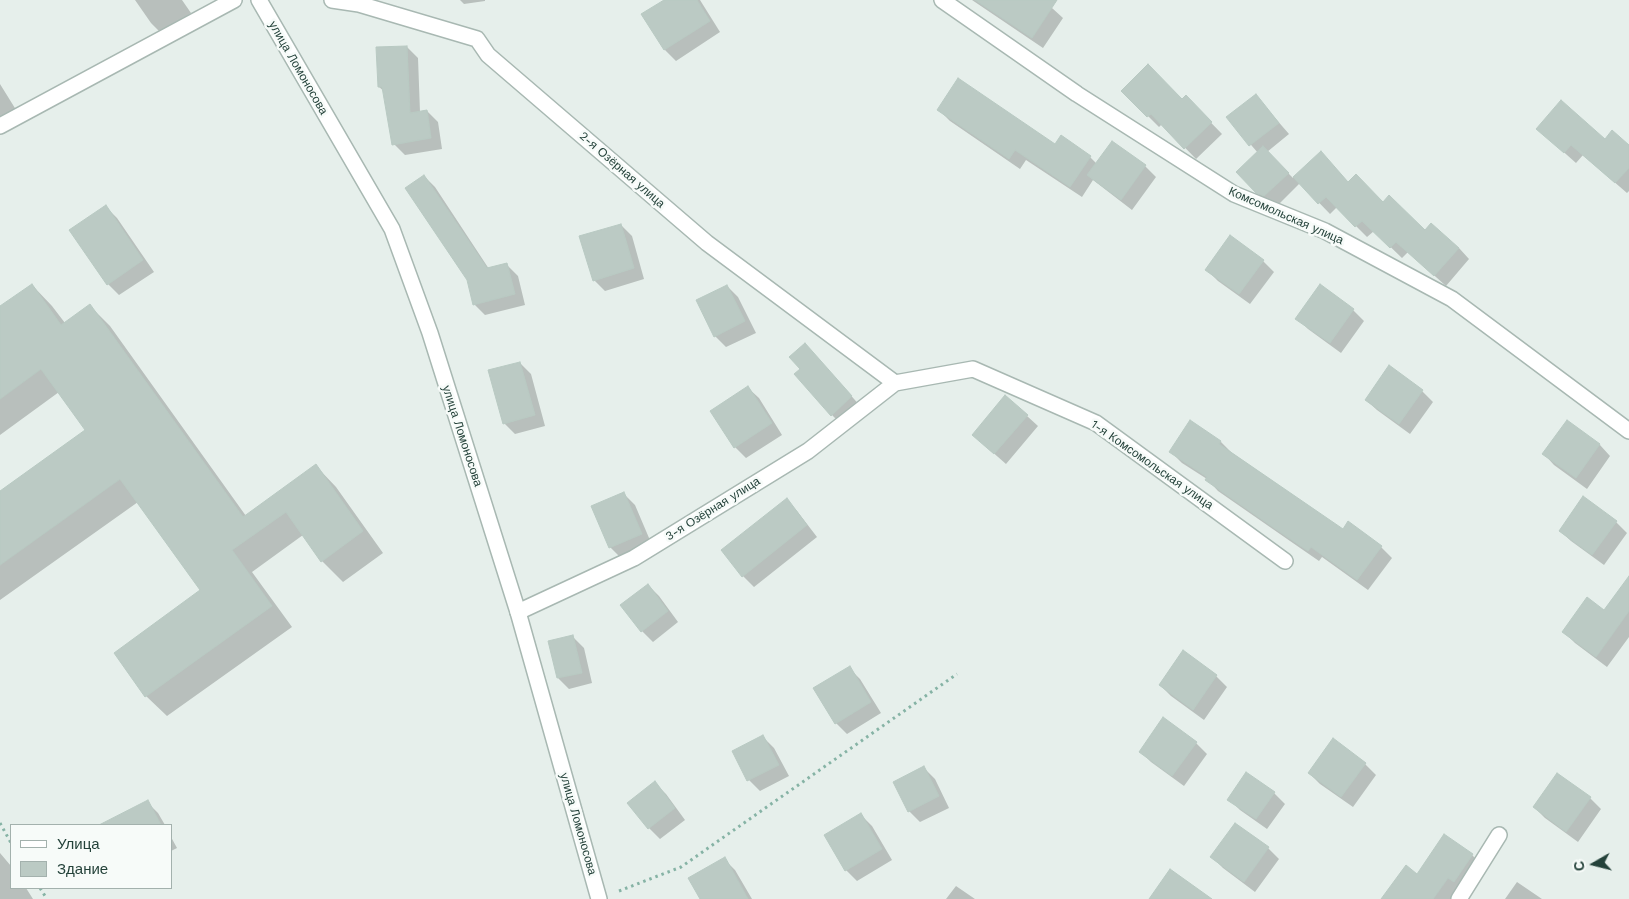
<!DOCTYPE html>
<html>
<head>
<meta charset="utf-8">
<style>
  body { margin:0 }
  #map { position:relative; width:1629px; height:899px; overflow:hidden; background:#e6efeb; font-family:"Work Sans",sans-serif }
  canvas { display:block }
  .legend { position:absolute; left:10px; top:824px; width:162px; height:65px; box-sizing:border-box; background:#f7fbf9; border:1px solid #a3b1ad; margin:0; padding:6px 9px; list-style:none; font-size:15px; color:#24423a }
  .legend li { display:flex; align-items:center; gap:10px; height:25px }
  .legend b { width:25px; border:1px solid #a3b1ad }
  .north { position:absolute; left:1569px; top:839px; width:50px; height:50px; -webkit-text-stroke:4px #f7fbf9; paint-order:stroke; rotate:262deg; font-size:14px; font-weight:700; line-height:20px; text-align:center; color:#24423a }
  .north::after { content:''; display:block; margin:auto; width:18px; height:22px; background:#24423a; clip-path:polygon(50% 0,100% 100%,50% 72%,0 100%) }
</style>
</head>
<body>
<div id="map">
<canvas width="1629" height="899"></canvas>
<ul class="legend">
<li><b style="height:6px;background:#fff"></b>Улица</li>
<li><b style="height:14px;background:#bbcac4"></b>Здание</li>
</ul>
<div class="north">С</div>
</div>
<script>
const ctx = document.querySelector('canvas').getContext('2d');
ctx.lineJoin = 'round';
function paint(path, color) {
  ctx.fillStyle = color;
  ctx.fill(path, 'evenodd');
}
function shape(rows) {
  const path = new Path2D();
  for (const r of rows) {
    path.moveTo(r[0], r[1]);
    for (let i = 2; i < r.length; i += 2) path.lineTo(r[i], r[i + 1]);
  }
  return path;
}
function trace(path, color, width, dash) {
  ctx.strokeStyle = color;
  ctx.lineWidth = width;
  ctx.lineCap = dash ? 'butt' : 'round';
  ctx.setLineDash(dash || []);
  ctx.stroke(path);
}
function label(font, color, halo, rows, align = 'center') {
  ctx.font = font + ' "Work Sans",sans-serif';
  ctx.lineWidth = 5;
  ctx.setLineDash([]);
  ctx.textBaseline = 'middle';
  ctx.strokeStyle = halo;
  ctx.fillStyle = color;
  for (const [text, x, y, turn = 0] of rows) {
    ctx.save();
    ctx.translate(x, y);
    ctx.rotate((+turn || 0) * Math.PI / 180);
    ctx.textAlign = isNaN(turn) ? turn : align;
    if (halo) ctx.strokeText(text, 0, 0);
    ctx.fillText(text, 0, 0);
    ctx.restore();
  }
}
const shadow = shape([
  [135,0,182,0,191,13,162,34,151,23],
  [460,0,485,0,485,1,464,4],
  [666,0,700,0,720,32,676,61,665,50,643,15],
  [972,0,1041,0,1052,8,1063,18,1043,48],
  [407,47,418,58,420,112,427,111,438,122,442,149,405,155,394,144,385,92,379,87],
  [0,84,18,113,0,124],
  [1123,91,1182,100,1186,97,1222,134,1196,159,1162,124,1159,127],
  [1255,95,1289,134,1267,152,1293,178,1321,153,1349,183,1383,203,1426,232,1459,248,1469,259,1446,286,1408,252,1402,258,1374,231,1367,237,1337,207,1330,214,1300,183,1276,207,1268,204,1237,172,1258,153,1228,118],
  [939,110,1055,146,1061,137,1090,157,1097,164,1145,166,1156,177,1132,210,1093,180,1082,197,1026,160,1020,169,950,121],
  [1549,139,1605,141,1629,147,1629,191,1627,193,1583,155,1576,163],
  [424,176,435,187,489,269,507,265,518,276,525,305,485,315,474,304,468,280],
  [106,207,117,218,154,272,119,295,108,284],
  [621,225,632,236,644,279,605,291,594,280],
  [1263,261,1274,272,1250,304,1218,281,1207,270],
  [32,285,52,306,65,323,90,306,110,326,246,516,316,466,336,487,383,553,343,582,322,561,303,535,252,572,292,627,167,716,146,696,202,591,138,502,0,600,0,492,87,430,59,392,0,435,0,308],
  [727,286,738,297,756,333,726,347,715,336,697,301],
  [1353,310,1364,321,1341,353,1308,329,1297,318],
  [816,356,862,408,843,426,832,415],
  [520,363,531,374,545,426,515,434,504,423],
  [748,388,759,398,782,435,746,458,735,447],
  [1422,391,1433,402,1410,434,1377,410,1366,400],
  [1027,416,1038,426,1006,464,973,435],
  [1567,421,1600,445,1610,456,1587,489,1554,465,1544,454],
  [1191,422,1221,442,1232,453,1343,530,1381,547,1392,558,1368,590,1322,557,1319,561,1290,541,1218,491,1207,479,1182,463,1171,452],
  [624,494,635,505,652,545,621,558,610,547],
  [786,500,797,511,817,537,754,587,743,576],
  [1616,522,1627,533,1604,565,1571,541,1560,531],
  [1629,579,1629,637,1607,667,1575,643,1564,632,1605,612],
  [648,585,659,596,678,622,653,642,642,631],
  [573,637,584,648,592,683,569,689,558,678],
  [1184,652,1216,676,1227,687,1204,720,1171,696,1160,685],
  [849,668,860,679,881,713,847,734,836,723],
  [763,737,774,748,789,776,760,791,749,780,734,752],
  [1196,743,1207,754,1184,786,1151,762,1140,751],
  [1365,764,1376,775,1353,807,1320,784,1309,773],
  [924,768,935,779,949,808,920,822,909,811],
  [1558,775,1590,798,1601,809,1578,842,1545,818,1534,807],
  [655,783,666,794,685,820,660,839,649,828],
  [1274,793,1285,804,1267,829,1240,810,1229,799],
  [147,802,158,813,165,825,119,825,116,818],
  [861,815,872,826,892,860,857,881,846,870],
  [1445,836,1472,855,1483,866,1459,888,1451,899,1382,899,1418,875],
  [171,837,177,848,171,851],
  [1268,848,1279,859,1255,892,1223,868,1212,857],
  [0,853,11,866,11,888,26,888,33,899,0,899],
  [724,859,735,870,752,899,701,899],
  [1517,882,1542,899,1505,899],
  [956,886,975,899,946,899]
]);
const building = shape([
  [664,0,697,0,710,21,664,50,641,14,664,0],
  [975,0,1057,0,1032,38,975,0],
  [407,46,410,113,427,110,431,138,392,145,382,87,378,87,376,47,407,46],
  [1148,64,1182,99,1186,95,1212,122,1184,149,1151,114,1147,117,1121,91,1148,64],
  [958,78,1055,144,1061,135,1091,156,1070,187,1015,150,1009,159,937,110,958,78],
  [1256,94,1279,123,1249,146,1226,117,1256,94],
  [1561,100,1605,139,1612,130,1629,145,1629,168,1615,183,1571,145,1564,153,1536,129,1561,100],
  [1112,141,1146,165,1121,200,1087,175,1112,141],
  [1263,146,1289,173,1264,196,1256,193,1236,172,1263,146],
  [1321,151,1348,182,1356,174,1383,202,1389,195,1425,230,1431,223,1459,248,1434,276,1396,242,1390,248,1362,221,1355,227,1326,197,1318,204,1293,177,1321,151],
  [424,175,487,268,507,263,515,294,473,305,467,280,405,188,424,175],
  [106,205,143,260,107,285,69,230,106,205],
  [621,224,634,268,593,281,579,236,621,224],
  [1230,235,1264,260,1239,294,1205,270,1230,235],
  [32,284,61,325,90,304,243,517,316,464,363,531,321,562,286,512,232,550,272,606,145,697,114,653,200,590,120,479,0,565,0,491,85,430,41,369,0,399,0,306,32,284],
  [1320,284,1354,309,1330,343,1295,319,1320,284],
  [727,285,745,321,714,337,696,300,727,285],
  [805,343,852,396,831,416,794,374,800,369,789,357,805,343],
  [520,362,535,415,503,424,488,370,520,362],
  [1389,365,1423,390,1399,424,1365,400,1389,365],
  [748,386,772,423,734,448,710,411,748,386],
  [1005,395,1028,415,994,454,972,435,1005,395],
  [1190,420,1221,441,1219,444,1343,529,1348,521,1382,546,1357,580,1311,547,1308,551,1277,530,1205,480,1207,477,1169,452,1190,420],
  [1567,420,1600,444,1576,478,1542,454,1567,420],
  [624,492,642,534,609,548,591,506,624,492],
  [1583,496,1617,521,1592,555,1559,531,1583,496],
  [787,498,807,525,742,577,721,550,787,498],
  [1629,576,1629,611,1596,657,1562,632,1587,597,1604,610,1629,576],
  [648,584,668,611,641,632,620,605,648,584],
  [573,635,582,673,557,678,548,641,573,635],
  [1183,650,1217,675,1193,710,1159,685,1183,650],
  [850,666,871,702,835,724,813,688,850,666],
  [1163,717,1197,742,1172,776,1139,752,1163,717],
  [763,735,779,765,747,781,732,751,763,735],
  [1333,738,1366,763,1341,797,1308,773,1333,738],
  [924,766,939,796,908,812,893,782,924,766],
  [1246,772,1275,792,1256,819,1227,800,1246,772],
  [1557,773,1591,797,1566,832,1533,807,1557,773],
  [655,781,675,808,648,829,627,803,655,781],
  [148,800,161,825,99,825,148,800],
  [861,813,882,849,845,871,824,835,861,813],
  [1235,823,1269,847,1244,882,1210,857,1235,823],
  [1444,834,1473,854,1454,882,1448,878,1433,899,1381,899,1406,865,1417,874,1444,834],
  [725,857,748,899,700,899,688,878,725,857],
  [1170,869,1212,899,1149,899,1170,869]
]);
const path = shape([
  [0,823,11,843],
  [40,888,47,899],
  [619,891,681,867,957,674]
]);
const minor = shape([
  [332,0,359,4,477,39,488,55,707,243,895,383],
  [942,0,1077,94,1234,194,1325,231,1452,299,1629,431],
  [0,126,234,0],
  [518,612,634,558,808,451,895,383,973,369,1096,423,1285,561],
  [1459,899,1499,835]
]);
const tertiary = shape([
  [259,0,392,229,430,333,518,612,599,899]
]);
const streetNames = [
  ["улица Ломоносова",298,68,60],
  ["2-я Озёрная улица",622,170,41],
  ["Комсомольская улица",1286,216,24],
  ["улица Ломоносова",462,436,72],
  ["1-я Комсомольская улица",1152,465,35],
  ["3-я Озёрная улица",713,509,-32],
  ["улица Ломоносова",578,824,74]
];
paint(shadow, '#0003');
paint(building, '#bbcac4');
trace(building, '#b8c9c2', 1);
trace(minor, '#a8b8b2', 18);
trace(tertiary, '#a8b8b2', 18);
trace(path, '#86b3a5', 3, [2.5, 4]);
trace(minor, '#fff', 15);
trace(tertiary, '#fff', 15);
label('12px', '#24423a', '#f7fbf9', streetNames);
</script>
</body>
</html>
